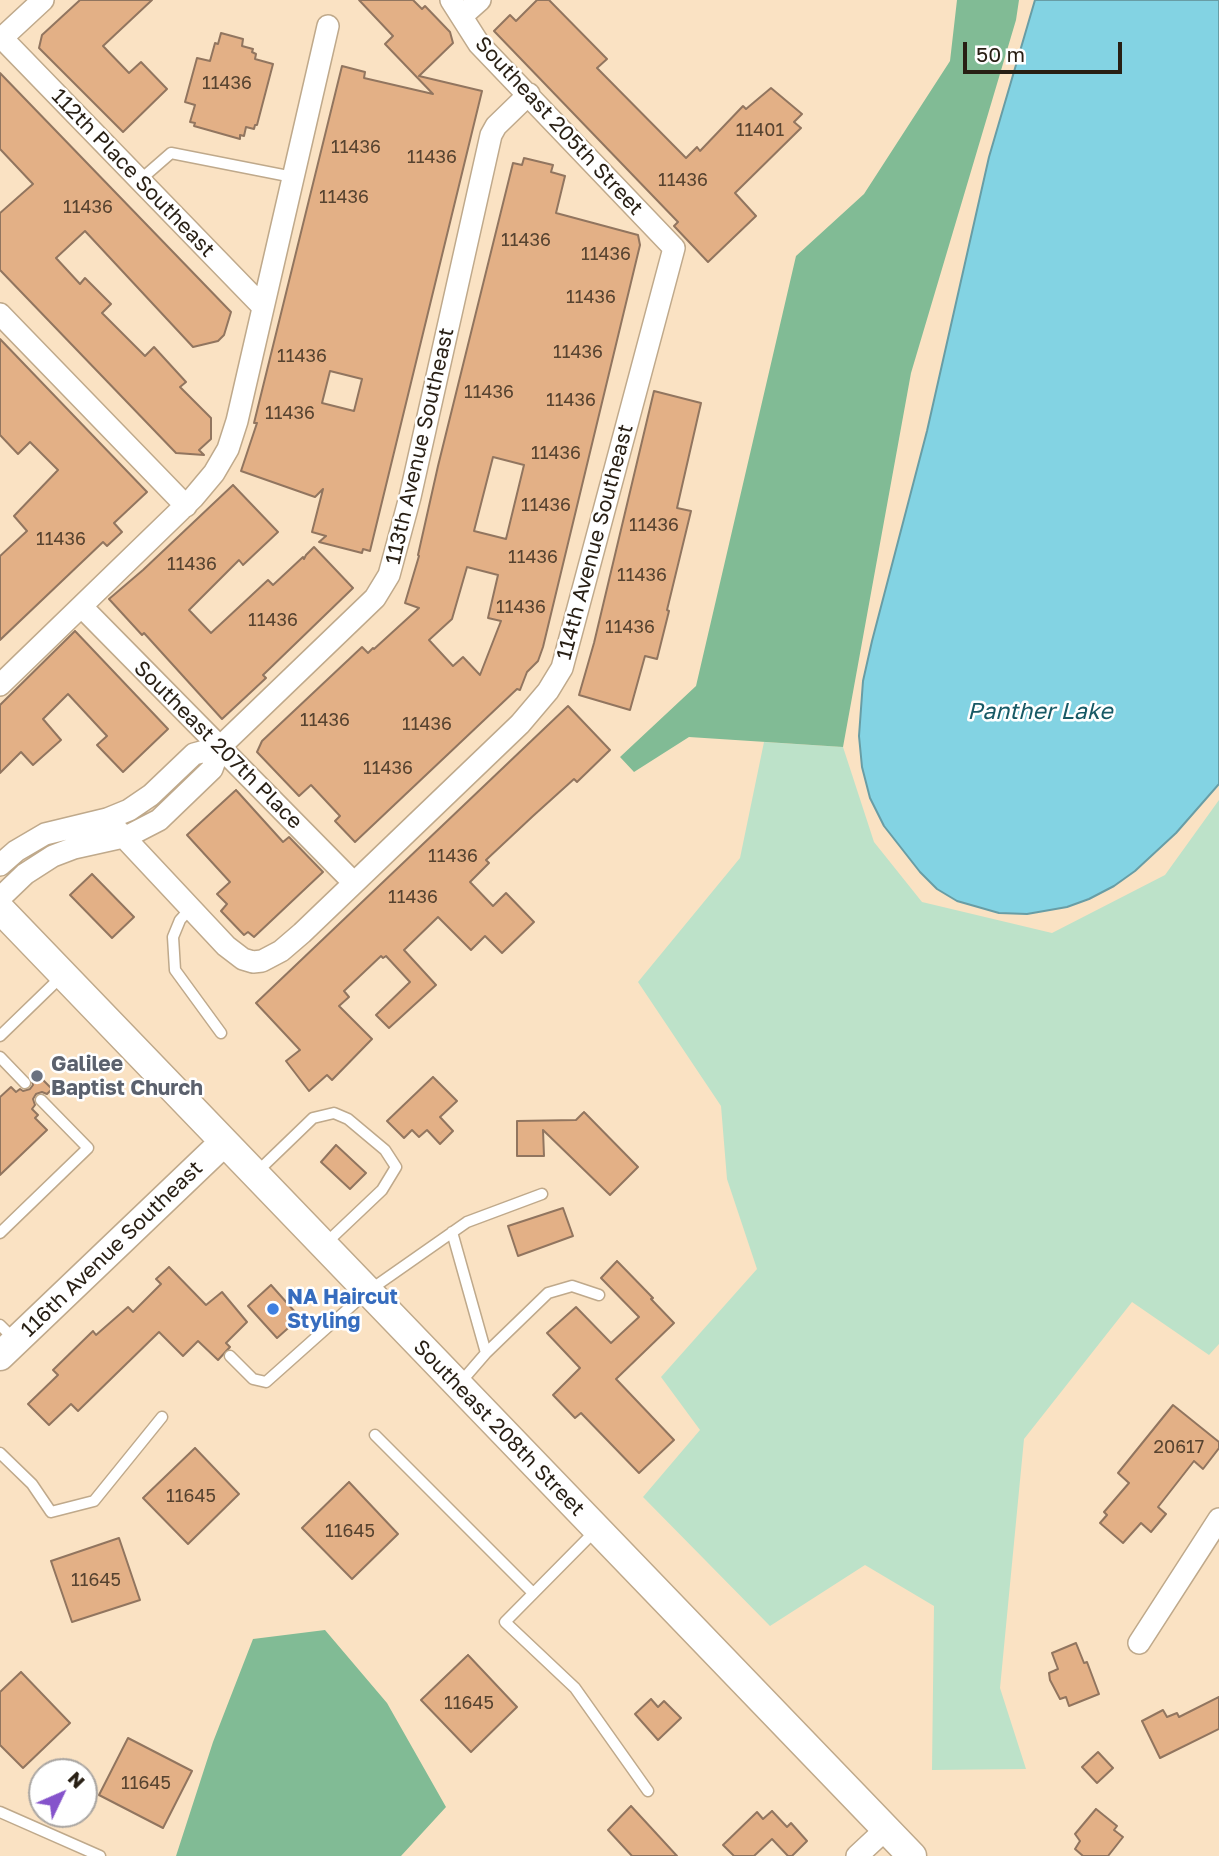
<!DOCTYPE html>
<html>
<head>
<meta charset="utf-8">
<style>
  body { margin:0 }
  #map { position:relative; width:1219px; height:1856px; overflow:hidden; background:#fae2c3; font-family:"Golos Text",sans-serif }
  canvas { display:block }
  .north { position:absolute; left:28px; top:1758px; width:70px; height:70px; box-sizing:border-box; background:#fff; border:2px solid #a9a5a1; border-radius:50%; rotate:46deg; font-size:19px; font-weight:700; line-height:28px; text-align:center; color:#281f14 }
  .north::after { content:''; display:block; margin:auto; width:24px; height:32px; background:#8553cb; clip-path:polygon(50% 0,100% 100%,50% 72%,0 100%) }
  .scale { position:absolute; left:963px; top:42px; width:159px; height:32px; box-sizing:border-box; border:4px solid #281f14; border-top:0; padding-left:9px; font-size:21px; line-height:24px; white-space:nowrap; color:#281f14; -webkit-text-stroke:5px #fff; paint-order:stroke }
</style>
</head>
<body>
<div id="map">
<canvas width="1219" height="1856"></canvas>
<div class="north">N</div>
<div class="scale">50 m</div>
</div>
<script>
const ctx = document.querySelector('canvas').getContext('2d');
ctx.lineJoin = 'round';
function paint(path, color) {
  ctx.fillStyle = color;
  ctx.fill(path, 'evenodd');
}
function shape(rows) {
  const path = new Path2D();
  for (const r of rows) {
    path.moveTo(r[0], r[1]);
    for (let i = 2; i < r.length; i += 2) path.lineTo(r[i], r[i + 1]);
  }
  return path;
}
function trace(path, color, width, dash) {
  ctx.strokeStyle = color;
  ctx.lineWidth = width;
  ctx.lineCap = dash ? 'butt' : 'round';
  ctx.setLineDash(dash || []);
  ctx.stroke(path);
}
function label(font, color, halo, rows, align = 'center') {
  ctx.font = font + ' "Golos Text",sans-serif';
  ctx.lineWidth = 5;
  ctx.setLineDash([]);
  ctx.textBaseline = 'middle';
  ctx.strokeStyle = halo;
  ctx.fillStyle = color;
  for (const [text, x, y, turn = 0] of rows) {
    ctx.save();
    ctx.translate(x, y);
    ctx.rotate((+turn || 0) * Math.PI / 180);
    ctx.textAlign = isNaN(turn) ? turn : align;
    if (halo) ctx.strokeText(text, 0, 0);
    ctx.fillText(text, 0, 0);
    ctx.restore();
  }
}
const green = shape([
  [764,742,843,747,874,842,922,902,1052,933,1165,875,1219,800,1219,1344,1209,1355,1132,1302,1024,1439,1000,1688,1026,1769,932,1770,934,1606,865,1565,770,1626,643,1497,700,1430,661,1377,757,1269,727,1179,721,1106,638,982,740,858]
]);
const forest = shape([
  [957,0,1019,0,1016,20,911,373,843,747,689,737,634,772,620,757,696,686,796,256,864,194,950,61],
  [325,1630,387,1703,446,1807,401,1856,176,1856,213,1742,253,1639]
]);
const water = shape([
  [1035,0,1219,0,1219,784,1176,833,1135,871,1114,886,1089,899,1067,907,1027,914,999,913,957,901,937,889,920,872,884,826,870,798,862,767,859,736,863,681,872,641,927,431,989,157,1035,0]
]);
const building = shape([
  [80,0,152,0,103,46,129,73,141,62,167,89,123,132,39,48,42,35,80,0],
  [359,0,413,0,422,9,425,6,450,32,453,43,419,76,482,91,370,551,363,549,362,553,319,542,326,536,312,532,323,489,315,497,241,471,257,423,254,423,342,66,365,72,364,78,433,94,385,44,393,36,359,0],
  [330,371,362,379,354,411,322,403,330,371],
  [537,0,549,0,607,59,597,68,686,158,697,147,700,151,743,106,746,109,771,88,802,114,794,122,801,128,735,193,756,216,708,262,674,226,678,222,494,31,510,15,516,21,537,0],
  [221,33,243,39,242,46,253,49,252,52,256,54,255,59,273,64,257,125,255,125,254,129,246,127,244,136,240,135,240,139,194,126,195,123,190,122,195,105,185,102,197,58,210,61,215,43,218,44,221,33],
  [0,73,231,312,224,335,218,341,193,347,85,231,56,258,80,284,85,278,111,304,102,313,145,356,154,347,186,382,180,387,211,418,211,439,199,450,204,455,176,453,0,270,0,213,33,184,0,149,0,73],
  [524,158,553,165,551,172,565,176,556,213,638,235,640,245,543,647,538,661,527,672,520,690,517,689,355,842,335,821,340,816,311,785,299,796,257,752,262,741,362,647,368,653,373,648,374,649,419,608,405,603,419,556,418,555,438,466,513,163,522,165,524,158],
  [493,457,524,465,506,539,474,531,493,457],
  [467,567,498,575,488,618,501,621,480,675,463,657,453,666,429,640,452,619,467,567],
  [0,339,147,492,114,523,122,532,107,546,103,542,0,640,0,556,27,531,14,516,58,470,30,442,18,454,0,435,0,339],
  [654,391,701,403,677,508,691,511,667,610,669,611,657,659,645,656,630,710,579,695,594,643,654,391],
  [233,485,278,532,243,565,239,560,189,610,211,633,268,580,273,585,303,557,304,559,306,555,314,547,353,588,263,675,266,678,222,719,144,633,142,635,109,599,143,570,233,485],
  [75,631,168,729,123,772,97,745,107,736,68,694,43,719,61,740,33,765,21,752,0,773,0,705,75,631],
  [568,706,610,750,577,782,574,779,533,816,486,860,489,863,470,882,493,906,506,893,534,922,502,953,485,936,471,950,438,917,404,950,436,985,389,1028,376,1015,410,982,386,956,383,958,381,956,344,991,349,997,339,1006,372,1039,332,1080,327,1075,309,1091,286,1061,300,1050,256,1003,568,706],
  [236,790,283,842,289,837,323,872,254,937,248,932,244,935,221,911,227,904,217,894,230,882,187,835,236,790],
  [92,874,134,917,112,938,70,895,92,874],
  [36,1073,52,1089,47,1094,42,1092,36,1094,33,1099,35,1105,32,1109,38,1115,35,1118,47,1130,0,1175,0,1097,11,1087,16,1092,20,1089,23,1091,30,1089,33,1085,31,1078,36,1073],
  [433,1077,457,1101,440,1117,453,1131,440,1144,427,1130,419,1137,412,1130,404,1138,387,1121,433,1077],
  [584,1112,638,1167,610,1195,543,1130,544,1156,517,1156,517,1121,576,1120,584,1112],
  [336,1145,366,1173,350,1189,321,1162,336,1145],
  [563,1208,573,1236,518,1256,508,1226,563,1208],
  [617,1261,653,1298,651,1299,674,1323,616,1379,674,1440,639,1473,581,1413,575,1418,553,1395,580,1368,547,1333,576,1307,611,1343,639,1317,601,1278,617,1261],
  [169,1267,206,1305,222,1292,247,1322,226,1343,230,1347,218,1360,198,1341,183,1356,159,1332,78,1411,71,1404,49,1425,28,1404,58,1375,53,1370,93,1331,96,1335,128,1307,133,1312,161,1284,156,1279,169,1267],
  [271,1285,295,1312,290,1317,295,1322,277,1338,248,1306,271,1285],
  [1173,1405,1219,1442,1219,1448,1203,1469,1194,1461,1158,1507,1166,1514,1151,1532,1141,1523,1123,1543,1100,1523,1107,1515,1104,1512,1129,1483,1118,1473,1173,1405],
  [195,1448,239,1494,188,1544,143,1498,195,1448],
  [349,1482,398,1534,352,1579,302,1528,349,1482],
  [119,1538,140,1600,72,1622,51,1561,119,1538],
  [1076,1643,1084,1663,1087,1662,1099,1694,1069,1706,1066,1697,1060,1699,1050,1680,1049,1673,1058,1669,1052,1653,1076,1643],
  [468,1655,517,1707,471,1752,421,1700,468,1655],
  [21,1672,70,1723,23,1768,0,1745,0,1692,21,1672],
  [1219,1697,1219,1729,1160,1758,1142,1721,1163,1710,1167,1717,1177,1713,1179,1717,1219,1697],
  [651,1699,658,1707,664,1701,681,1718,658,1740,635,1714,651,1699],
  [128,1738,192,1771,163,1828,99,1795,128,1738],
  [1098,1752,1113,1768,1097,1783,1082,1767,1098,1752],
  [631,1806,677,1856,632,1856,608,1830,631,1806],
  [1096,1809,1117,1826,1114,1830,1123,1837,1108,1856,1083,1856,1075,1849,1080,1841,1075,1834,1096,1809],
  [772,1811,787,1827,791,1823,807,1841,792,1856,788,1856,772,1839,754,1856,734,1856,723,1845,757,1812,763,1819,772,1811]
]);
const service = shape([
  [140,180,171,153,293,177],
  [190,909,180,920,173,937,175,970,221,1033],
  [0,1036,63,975],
  [0,1057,25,1083],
  [257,1172,313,1118,334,1113,348,1119,385,1150,396,1167,382,1190,325,1244],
  [452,1232,486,1353,460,1383],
  [0,1233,88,1148,41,1100],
  [0,1325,14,1339],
  [486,1353,548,1293,572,1286,599,1295],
  [230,1356,253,1379,266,1382,367,1292,467,1222,542,1194],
  [375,1435,533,1593],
  [0,1453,32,1484,51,1512,94,1501,162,1417],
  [597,1529,505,1622,575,1688,648,1791],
  [0,1812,100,1856]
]);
const minor = shape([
  [462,16,480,0],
  [0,36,263,307],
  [2,38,43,0],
  [0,314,186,506],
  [82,607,354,883],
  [0,685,193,498,214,473,228,449,237,421,328,26],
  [220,747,375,598,389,575,410,497,491,135,496,126,529,94],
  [107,819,226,946,243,959,253,962,262,961,281,951,302,933,520,724,548,691,562,668,674,248,479,44,451,0],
  [0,865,16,851,45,834,107,819,129,810,151,795,194,754,220,747,212,769,159,820,128,836,74,848,53,856,25,874,0,898],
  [1139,1643,1219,1519],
  [857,1856,886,1829]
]);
const secondary = shape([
  [0,909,912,1856],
  [0,1356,223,1143]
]);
const markers = [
  [37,1076,7,"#6b7280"],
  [273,1309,7,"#3f7fe0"]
];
const numberNames = [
  ["11436",227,83],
  ["11401",760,130],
  ["11436",356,147],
  ["11436",432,157],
  ["11436",683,180],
  ["11436",344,197],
  ["11436",88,207],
  ["11436",526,240],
  ["11436",606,254],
  ["11436",591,297],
  ["11436",578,352],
  ["11436",302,356],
  ["11436",489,392],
  ["11436",571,400],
  ["11436",290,413],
  ["11436",556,453],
  ["11436",546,505],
  ["11436",654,525],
  ["11436",61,539],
  ["11436",533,557],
  ["11436",192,564],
  ["11436",642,575],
  ["11436",521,607],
  ["11436",273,620],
  ["11436",630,627],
  ["11436",325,720],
  ["11436",427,724],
  ["11436",388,768],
  ["11436",453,856],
  ["11436",413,897],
  ["20617",1179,1447],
  ["11645",191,1496],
  ["11645",350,1531],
  ["11645",96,1580],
  ["11645",469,1703],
  ["11645",146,1783]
];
const streetNames = [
  ["Southeast 205th Street",559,126,47],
  ["112th Place Southeast",133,173,46],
  ["113th Avenue Southeast",420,446,-77],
  ["114th Avenue Southeast",595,542,-75],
  ["Southeast 207th Place",218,745,45],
  ["116th Avenue Southeast",112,1249,-44],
  ["Southeast 208th Street",499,1428,46]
];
const worshipNames = [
  ["Galilee",51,1064],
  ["Baptist Church",51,1088]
];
const shopNames = [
  ["NA Haircut",287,1297],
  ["Styling",287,1321]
];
const waterNames = [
  ["Panther Lake",1040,712]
];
paint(green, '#bde2c9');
paint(forest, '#81bb95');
paint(water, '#83d3e3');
trace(water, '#689da5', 2);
paint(building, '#e3b086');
trace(building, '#91755f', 2);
trace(service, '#bfa98b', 13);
trace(minor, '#bfa98b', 24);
trace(secondary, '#bfa98b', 31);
trace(service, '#fff', 10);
trace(minor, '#fff', 21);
trace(secondary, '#fff', 28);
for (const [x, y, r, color] of markers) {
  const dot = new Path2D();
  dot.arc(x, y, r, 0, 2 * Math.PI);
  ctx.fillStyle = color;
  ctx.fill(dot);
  trace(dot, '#fff', 2.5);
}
label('18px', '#574330', null, numberNames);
label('21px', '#281f14', '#fff', streetNames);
label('bold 21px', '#5b616d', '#fff', worshipNames, 'left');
label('bold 21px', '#366cbe', '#fff', shopNames, 'left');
label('italic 23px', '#175965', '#fff', waterNames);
</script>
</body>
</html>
